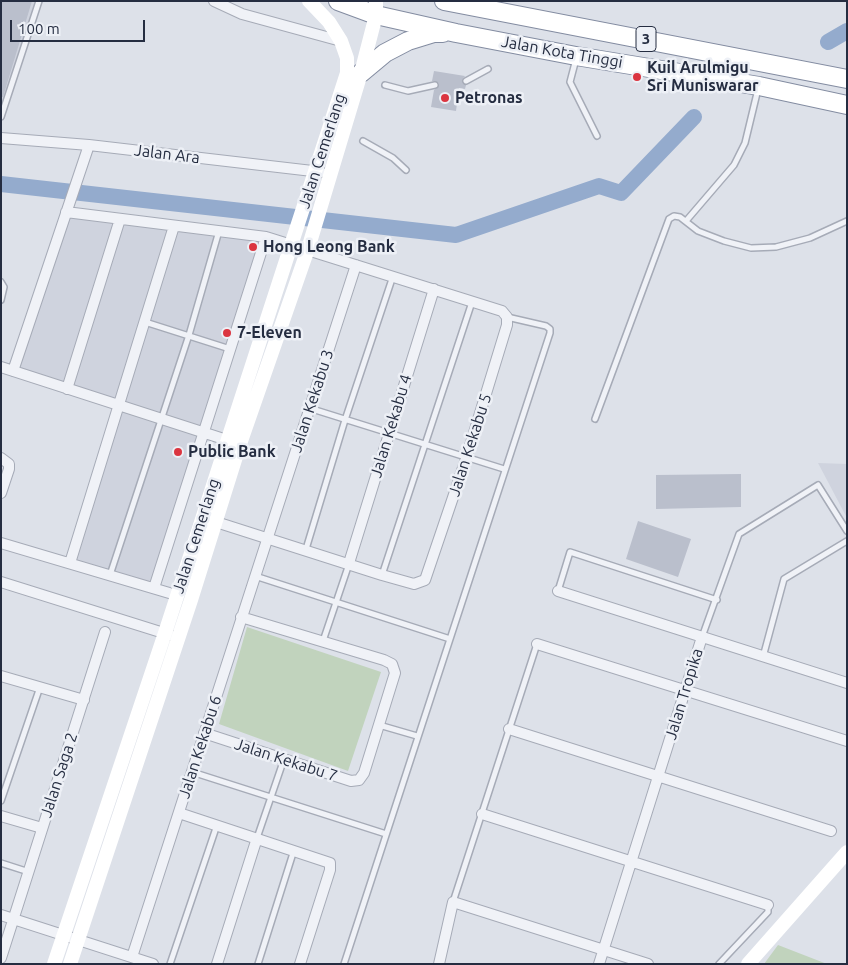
<!DOCTYPE html>
<html>
<head>
<meta charset="utf-8">
<style>
  body { margin:0 }
  #map { position:relative; width:848px; height:965px; overflow:hidden; background:#dde1e9; font-family:Ubuntu,sans-serif }
  canvas { display:block }
  .frame { position:absolute; inset:0; border:2px solid #252d41; pointer-events:none }
  .scale { position:absolute; left:10px; top:20px; width:135px; height:22px; box-sizing:border-box; border:2px solid #252d41; border-top:0; padding-left:6px; font-size:15px; line-height:18px; white-space:nowrap; color:#252d41; -webkit-text-stroke:4px #edf0f6; paint-order:stroke }
</style>
</head>
<body>
<div id="map">
<canvas width="848" height="965"></canvas>
<div class="frame"></div>
<div class="scale">100 m</div>
</div>
<script>
const ctx = document.querySelector('canvas').getContext('2d');
ctx.lineJoin = 'round';
function paint(path, color) {
  ctx.fillStyle = color;
  ctx.fill(path, 'evenodd');
}
function shape(rows) {
  const path = new Path2D();
  for (const r of rows) {
    path.moveTo(r[0], r[1]);
    for (let i = 2; i < r.length; i += 2) path.lineTo(r[i], r[i + 1]);
  }
  return path;
}
function trace(path, color, width, dash) {
  ctx.strokeStyle = color;
  ctx.lineWidth = width;
  ctx.lineCap = dash ? 'butt' : 'round';
  ctx.setLineDash(dash || []);
  ctx.stroke(path);
}
function label(font, color, halo, rows, align = 'center') {
  ctx.font = font + ' Ubuntu,sans-serif';
  ctx.lineWidth = 5;
  ctx.setLineDash([]);
  ctx.textBaseline = 'middle';
  ctx.strokeStyle = halo;
  ctx.fillStyle = color;
  for (const [text, x, y, turn = 0] of rows) {
    ctx.save();
    ctx.translate(x, y);
    ctx.rotate((+turn || 0) * Math.PI / 180);
    ctx.textAlign = isNaN(turn) ? turn : align;
    if (halo) ctx.strokeText(text, 0, 0);
    ctx.fillText(text, 0, 0);
    ctx.restore();
  }
}
const built = shape([
  [1,1,36,1,1,111],
  [69,216,262,239,152,584,74,561,124,403,17,368],
  [818,463,847,464,847,518]
]);
const green = shape([
  [247,627,381,672,348,771,219,724],
  [778,945,827,964,764,964]
]);
const river = shape([
  [828,42,847,31],
  [1,184,456,235,599,186,621,193,694,117]
]);
const building = shape([
  [1,1,32,1,3,97,1,97],
  [434,71,465,76,462,80,466,85,465,89,459,88,456,111,431,107,434,90,439,86,438,82,432,81],
  [741,474,741,507,656,509,656,475],
  [638,521,691,539,678,577,626,559]
]);
const lane = shape([
  [576,59,570,82,597,136],
  [466,81,488,69],
  [385,85,408,91,435,85],
  [1,117,39,1],
  [363,141,393,158,406,170],
  [686,221,734,165,745,143,758,89],
  [1,282,4,287,1,300],
  [145,322,230,349],
  [309,408,504,469],
  [595,419,669,219,674,216,680,217,698,231,724,241,751,248,776,247,810,238,847,221],
  [306,549,345,420,393,276],
  [110,575,189,335,219,231],
  [382,575,472,302],
  [255,576,450,639,344,964],
  [558,591,570,552,717,600],
  [702,637,739,534,818,485,847,531],
  [450,639,550,333,550,329,546,326,507,317],
  [323,641,349,564],
  [763,657,784,579,847,541],
  [379,725,417,736],
  [192,772,386,834],
  [1,801,40,687],
  [257,838,284,759],
  [1,863,29,872],
  [453,902,537,644],
  [170,964,217,825],
  [258,964,294,850],
  [719,964,768,912,768,905]
]);
const street = shape([
  [214,1,242,14,341,41],
  [1,138,89,145,321,172],
  [66,212,266,237,502,311,507,317,507,325,466,459,425,580,414,584,382,575,216,522],
  [1,367,233,442],
  [13,371,89,145],
  [67,389,120,219],
  [1,458,9,464,9,469,1,493],
  [1,543,176,595],
  [70,563,174,226],
  [349,563,434,289],
  [1,582,170,635],
  [154,588,266,237],
  [558,591,847,683],
  [537,644,847,741],
  [1,676,84,700],
  [509,729,831,831],
  [204,733,351,781,359,780,364,773,395,673,392,664,384,660,241,617],
  [179,813,330,863,330,870,300,964],
  [482,814,768,905],
  [1,816,42,828],
  [1,915,153,964],
  [132,957,356,265],
  [1,958,105,632],
  [217,964,257,838],
  [439,964,453,902,648,964],
  [599,964,702,637]
]);
const secondary = shape([
  [54,964,165,633,347,73,347,58,341,41,329,22,309,1],
  [70,964,191,600,240,444,308,249,361,73,376,15,376,1],
  [748,964,847,852]
]);
const highway = shape([
  [338,1,376,15,456,33,576,56,759,86,847,105],
  [444,1,847,79],
  [361,73,385,53,408,41,434,33,443,33]
]);
const markers = [
  [637,77,5,"#db3540"],
  [445,98,5,"#db3540"],
  [253,247,5,"#db3540"],
  [227,333,5,"#db3540"],
  [178,452,5,"#db3540"]
];
const shields = [
  [646,39,20]
];
const shieldNames = [
  ["3",646,39]
];
const streetNames = [
  ["Jalan Kota Tinggi",562,52,10],
  ["Jalan Cemerlang",322,151,-72],
  ["Jalan Ara",167,154,7],
  ["Jalan Kekabu 3",312,401,-72],
  ["Jalan Kekabu 4",391,426,-73],
  ["Jalan Kekabu 5",470,445,-72],
  ["Jalan Cemerlang",196,536,-72],
  ["Jalan Tropika",684,694,-73],
  ["Jalan Kekabu 6",200,747,-72],
  ["Jalan Kekabu 7",286,760,18],
  ["Jalan Saga 2",59,775,-72]
];
const poiNames = [
  ["Kuil Arulmigu",647,68],
  ["Sri Muniswarar",647,86],
  ["Petronas",455,98],
  ["Hong Leong Bank",263,247],
  ["7-Eleven",237,333],
  ["Public Bank",188,452]
];
paint(built, '#cfd3de');
paint(green, '#c1d3bd');
trace(river, '#94abcd', 16);
paint(building, '#babfcc');
trace(lane, '#a6abb7', 8);
trace(street, '#a6abb7', 12);
trace(highway, '#838ca1', 20);
trace(lane, '#f0f2f7', 5);
trace(street, '#f0f2f7', 10);
trace(secondary, '#fff', 14);
trace(highway, '#fff', 18);
for (const [x, y, r, color] of markers) {
  const dot = new Path2D();
  dot.arc(x, y, r, 0, 2 * Math.PI);
  ctx.fillStyle = color;
  ctx.fill(dot);
  trace(dot, '#edf0f6', 2);
}
for (const [x, y, w] of shields) {
  const box = new Path2D();
  box.roundRect(x - w / 2, y - 12.5, w, 25, 4);
  ctx.fillStyle = '#edf0f6';
  ctx.fill(box);
  trace(box, '#252d41', 1);
}
label('bold 15px', '#252d41', null, shieldNames);
label('16px', '#252d41', '#edf0f6', streetNames);
label('bold 16px', '#252d41', '#edf0f6', poiNames, 'left');
</script>
</body>
</html>
